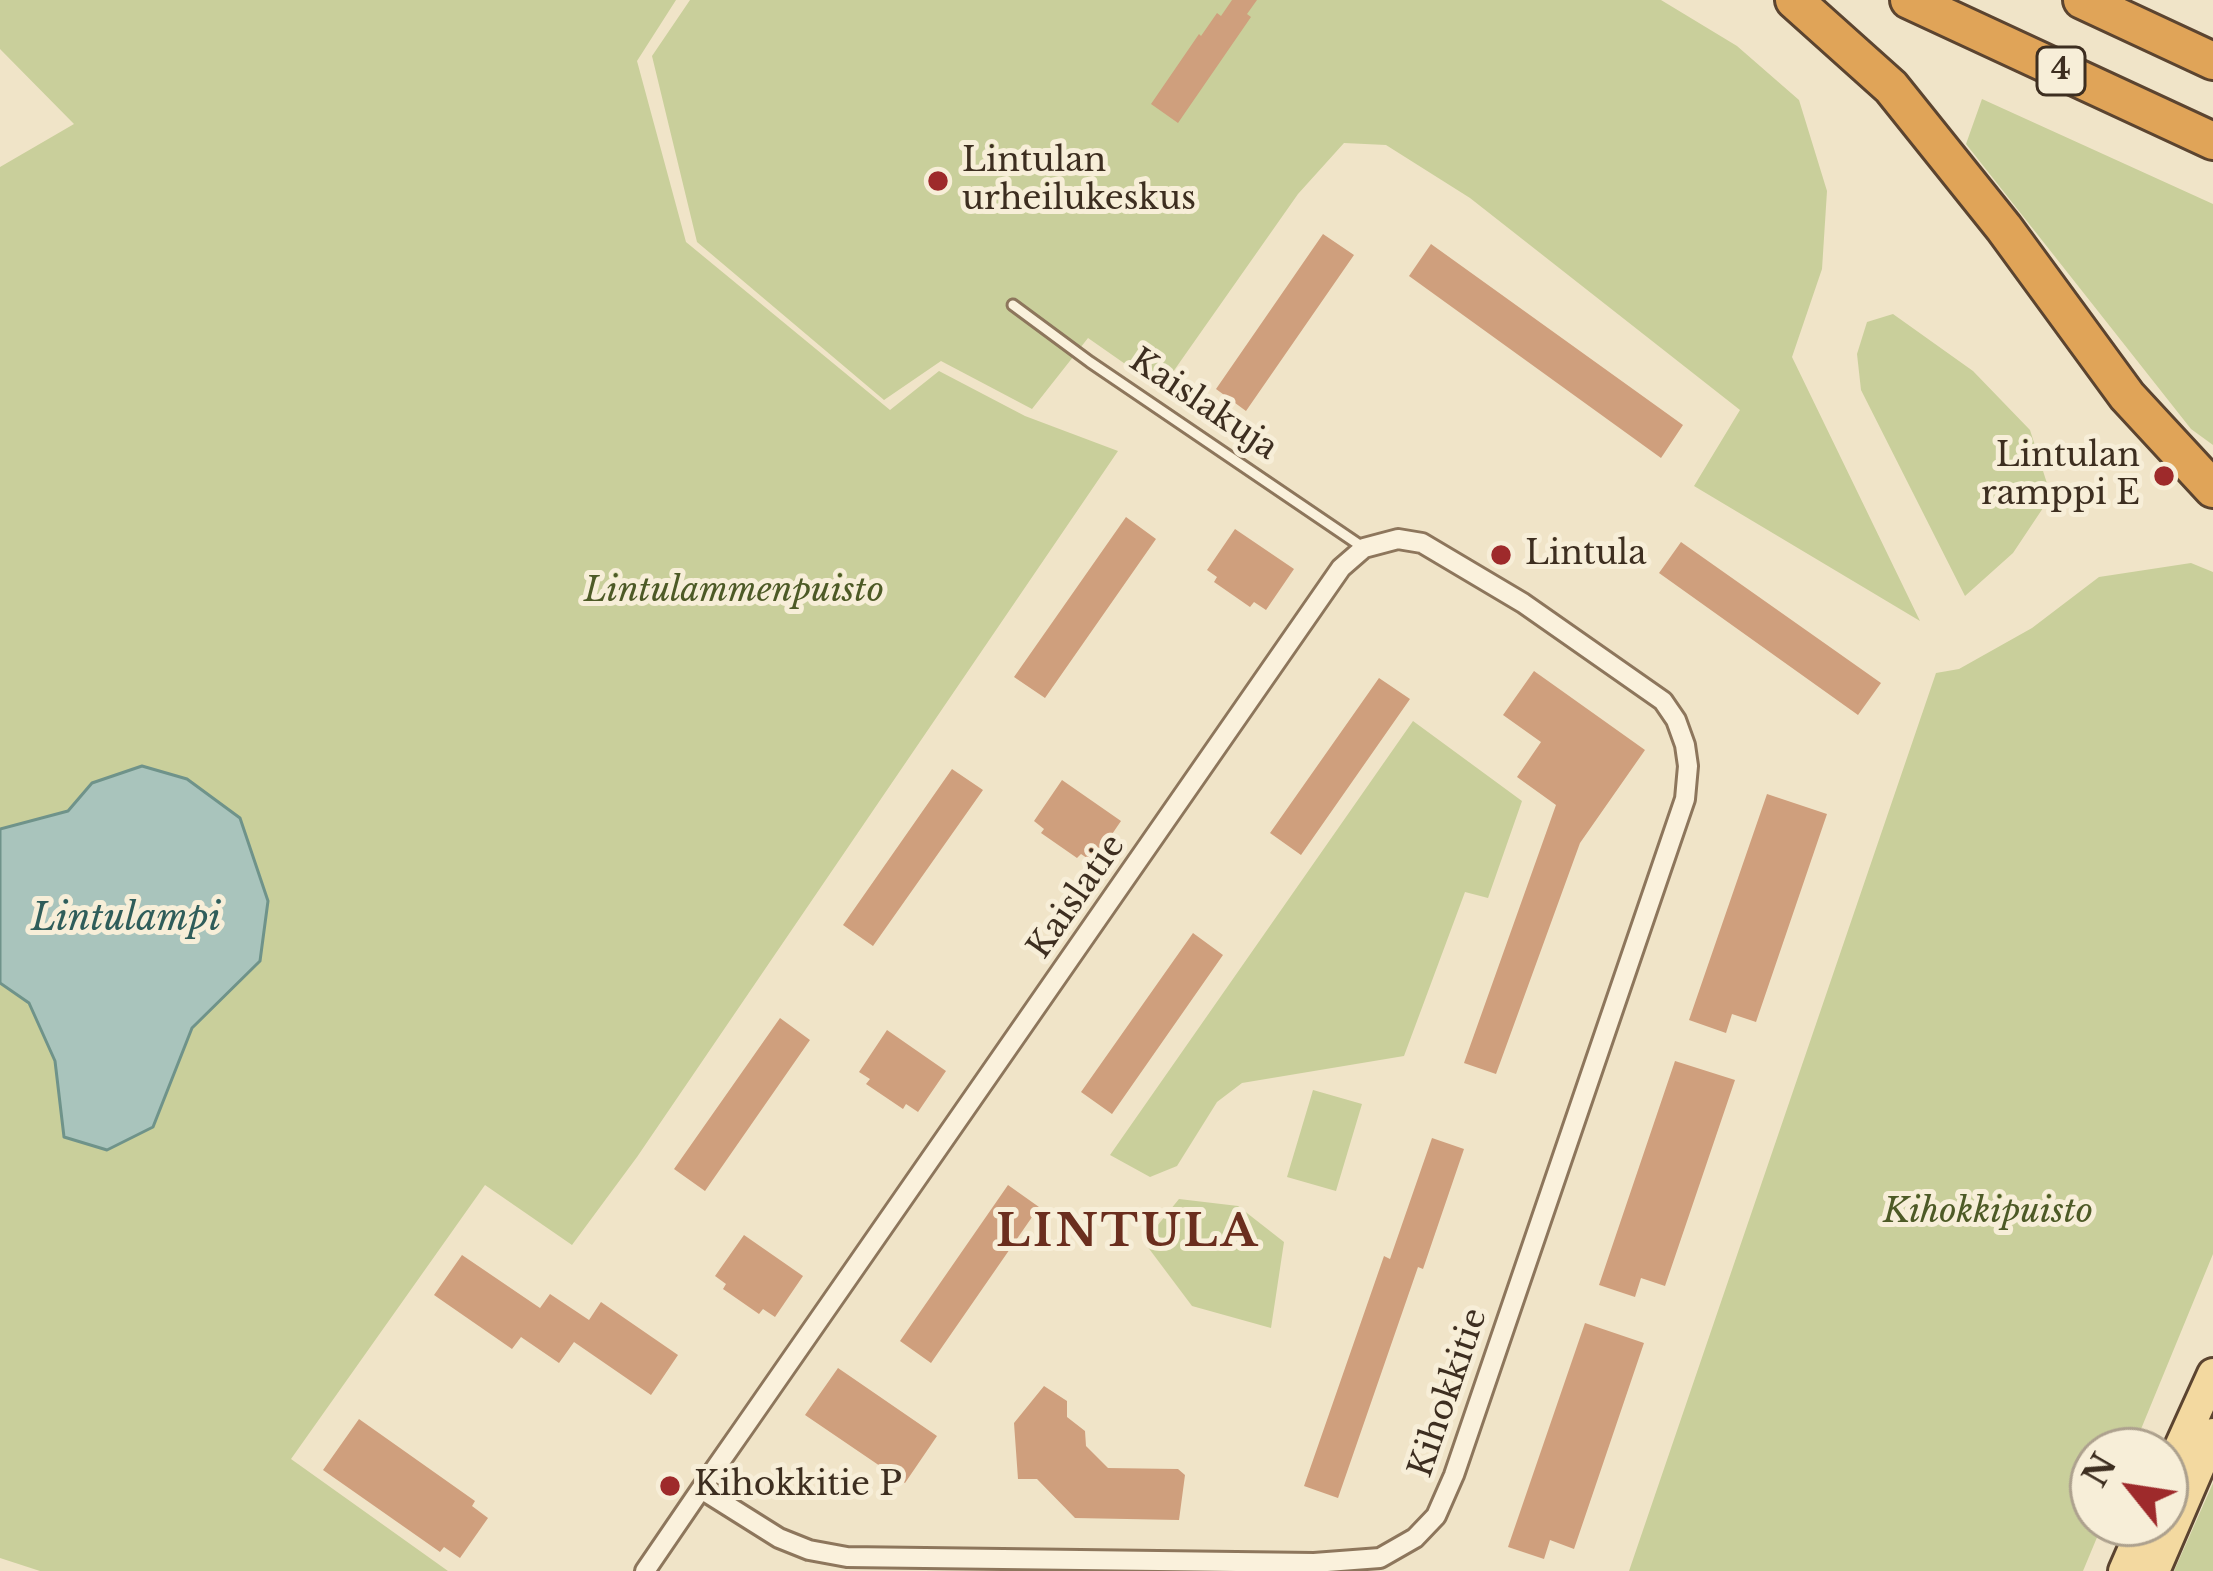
<!DOCTYPE html>
<html>
<head>
<meta charset="utf-8">
<style>
  body { margin:0 }
  #map { position:relative; width:2213px; height:1571px; overflow:hidden; background:#f0e4c8; font-family:"Libre Baskerville",serif }
  canvas { display:block }
  .north { position:absolute; left:2069px; top:1427px; width:120px; height:120px; box-sizing:border-box; background:#f7eed8; border:3px solid #ada18e; border-radius:50%; rotate:300deg; font-size:33px; font-weight:700; line-height:48px; text-align:center; color:#3d2e20 }
  .north::after { content:''; display:block; margin:auto; width:42px; height:54px; background:#9e2a2b; clip-path:polygon(50% 0,100% 100%,50% 72%,0 100%) }
</style>
</head>
<body>
<div id="map">
<canvas width="2213" height="1571"></canvas>
<div class="north">N</div>
</div>
<script>
const ctx = document.querySelector('canvas').getContext('2d');
ctx.lineJoin = 'round';
function paint(path, color) {
  ctx.fillStyle = color;
  ctx.fill(path, 'evenodd');
}
function shape(rows) {
  const path = new Path2D();
  for (const r of rows) {
    path.moveTo(r[0], r[1]);
    for (let i = 2; i < r.length; i += 2) path.lineTo(r[i], r[i + 1]);
  }
  return path;
}
function trace(path, color, width, dash) {
  ctx.strokeStyle = color;
  ctx.lineWidth = width;
  ctx.lineCap = dash ? 'butt' : 'round';
  ctx.setLineDash(dash || []);
  ctx.stroke(path);
}
function label(font, color, halo, rows, align = 'center') {
  ctx.font = font + ' "Libre Baskerville",serif';
  ctx.lineWidth = 10;
  ctx.setLineDash([]);
  ctx.textBaseline = 'middle';
  ctx.strokeStyle = halo;
  ctx.fillStyle = color;
  for (const [text, x, y, turn = 0] of rows) {
    ctx.save();
    ctx.translate(x, y);
    ctx.rotate((+turn || 0) * Math.PI / 180);
    ctx.textAlign = isNaN(turn) ? turn : align;
    if (halo) ctx.strokeText(text, 0, 0);
    ctx.fillText(text, 0, 0);
    ctx.restore();
  }
}
const green = shape([
  [0,0,676,0,637,61,686,242,890,410,939,371,1025,416,1118,451,637,1157,572,1245,485,1185,291,1459,448,1571,40,1571,0,1558,0,983,29,1003,55,1061,64,1137,153,1127,192,1028,260,961,92,783,68,811,0,829,0,167,74,124,0,49],
  [690,0,1661,0,1737,46,1799,100,1827,191,1822,269,1792,357,1920,621,1694,486,1740,410,1470,198,1386,145,1344,143,1298,194,1161,389,1088,338,1032,409,941,361,884,400,697,242,652,56],
  [1982,99,2213,204,2213,445,2191,429,1966,144],
  [1893,314,1973,371,2030,430,2051,496,2013,553,1965,596,1861,390,1857,354,1867,322],
  [2191,563,2213,572,2213,1254,2132,1451,2093,1451,2093,1523,2103,1523,2083,1571,1629,1571,1936,673,1959,669,2032,628,2099,577],
  [1413,721,1522,801,1488,898,1465,892,1404,1056,1242,1083,1217,1102,1177,1166,1150,1177,1110,1155],
  [1313,1090,1362,1104,1336,1191,1287,1177],
  [1179,1199,1238,1206,1284,1242,1271,1328,1192,1306,1144,1242],
  [2213,1483,2213,1571,2174,1571]
]);
const water = shape([
  [142,766,187,779,240,818,268,901,260,961,192,1028,153,1127,107,1150,64,1137,55,1061,29,1003,0,983,0,829,68,811,92,783,142,766]
]);
const building = shape([
  [1232,0,1257,0,1247,14,1251,17,1178,123,1151,104,1199,34,1201,36,1217,13,1221,16],
  [1323,234,1354,255,1246,411,1216,389],
  [1431,244,1683,425,1661,458,1409,276],
  [1126,517,1156,539,1045,698,1014,677],
  [1235,529,1294,569,1266,610,1254,602,1250,607,1214,582,1217,577,1207,570],
  [1681,542,1881,683,1858,715,1659,573],
  [1534,671,1645,750,1580,843,1496,1074,1464,1063,1556,805,1517,777,1541,742,1503,715],
  [1379,678,1410,699,1301,855,1270,833],
  [952,769,983,790,873,946,843,925],
  [1062,780,1121,821,1093,862,1081,854,1077,858,1041,833,1044,829,1034,821],
  [1767,794,1827,814,1756,1022,1732,1014,1726,1033,1689,1020],
  [1193,933,1223,955,1112,1114,1081,1092],
  [780,1018,810,1040,705,1191,674,1169],
  [887,1030,946,1071,918,1112,906,1104,903,1109,866,1084,870,1079,859,1072],
  [1675,1061,1735,1080,1665,1286,1641,1278,1635,1297,1599,1285],
  [1432,1138,1464,1149,1423,1269,1418,1267,1338,1498,1304,1486,1384,1256,1390,1259],
  [1008,1185,1039,1207,931,1363,900,1341],
  [744,1235,803,1276,775,1317,763,1309,759,1314,723,1289,726,1284,715,1276],
  [462,1255,540,1308,550,1294,589,1320,601,1302,678,1355,651,1395,574,1342,559,1363,521,1337,512,1349,434,1295],
  [1585,1323,1644,1343,1574,1549,1550,1540,1544,1559,1508,1547],
  [838,1368,937,1436,905,1483,805,1415],
  [1044,1386,1067,1401,1067,1417,1085,1431,1086,1446,1108,1468,1178,1469,1185,1475,1179,1520,1075,1518,1037,1479,1018,1479,1014,1423],
  [359,1419,475,1501,472,1506,488,1518,460,1558,444,1547,440,1552,323,1470]
]);
const service = shape([
  [1013,305,1090,362,1364,548]
]);
const minor = shape([
  [645,1571,701,1489,745,1426,843,1285,1341,568,1364,548,1398,539,1422,543,1523,603,1663,701,1676,720,1685,745,1688,766,1685,799,1454,1475,1436,1516,1415,1538,1380,1558,1314,1563,847,1557,809,1550,779,1538,701,1489]
]);
const primary = shape([
  [2165,1480,2213,1374],
  [2124,1571,2145,1523],
  [2154,1571,2213,1434]
]);
const motorway = shape([
  [1794,0,1891,87,2004,228,2127,396,2213,489],
  [1909,0,2213,141],
  [2082,0,2213,61]
]);
const markers = [
  [938,181,12,"#9e2a2b"],
  [2164,476,12,"#9e2a2b"],
  [1501,555,12,"#9e2a2b"],
  [670,1486,12,"#9e2a2b"]
];
const shields = [
  [2061,71,48]
];
const shieldNames = [
  ["4",2061,71]
];
const poiNames = [
  ["Lintulan",962,162],
  ["urheilukeskus",962,200],
  ["Lintulan",2140,457,"right"],
  ["ramppi E",2140,495,"right"],
  ["Lintula",1525,555],
  ["Kihokkitie P",694,1486]
];
const streetNames = [
  ["Kaislakuja",1203,405,34],
  ["Kaislatie",1077,897,-55],
  ["Kihokkitie",1449,1393,-71]
];
const parkNames = [
  ["Lintulammenpuisto",734,592],
  ["Kihokkipuisto",1988,1213]
];
const waterNames = [
  ["Lintulampi",126,920]
];
const districtNames = [
  ["LINTULA",1128,1233]
];
paint(green, '#c9cf9b');
paint(water, '#a9c4bc');
trace(water, '#6f938a', 3);
paint(building, '#cf9f7d');
trace(service, '#8d765c', 15);
trace(minor, '#8d765c', 24);
trace(primary, '#5b4430', 36);
trace(motorway, '#5b4430', 42);
trace(service, '#faf1dc', 9);
trace(minor, '#faf1dc', 18);
trace(primary, '#f3d9a0', 30);
trace(motorway, '#e0a458', 36);
for (const [x, y, r, color] of markers) {
  const dot = new Path2D();
  dot.arc(x, y, r, 0, 2 * Math.PI);
  ctx.fillStyle = color;
  ctx.fill(dot);
  trace(dot, '#f7eed8', 4.5);
}
for (const [x, y, w] of shields) {
  const box = new Path2D();
  box.roundRect(x - w / 2, y - 24, w, 48, 9);
  ctx.fillStyle = '#f7eed8';
  ctx.fill(box);
  trace(box, '#3d2e20', 3);
}
label('bold 30px', '#3d2e20', null, shieldNames);
label('33px', '#3d2e20', '#f7eed8', poiNames, 'left');
label('33px', '#3d2e20', '#f7eed8', streetNames);
label('italic 33px', '#4d5a26', '#f7eed8', parkNames);
label('italic 36px', '#2f5d5a', '#f7eed8', waterNames);
ctx.letterSpacing = '3px';
label('bold 45px', '#6b2e1e', '#f7eed8', districtNames);
ctx.letterSpacing = '0px';
</script>
</body>
</html>
